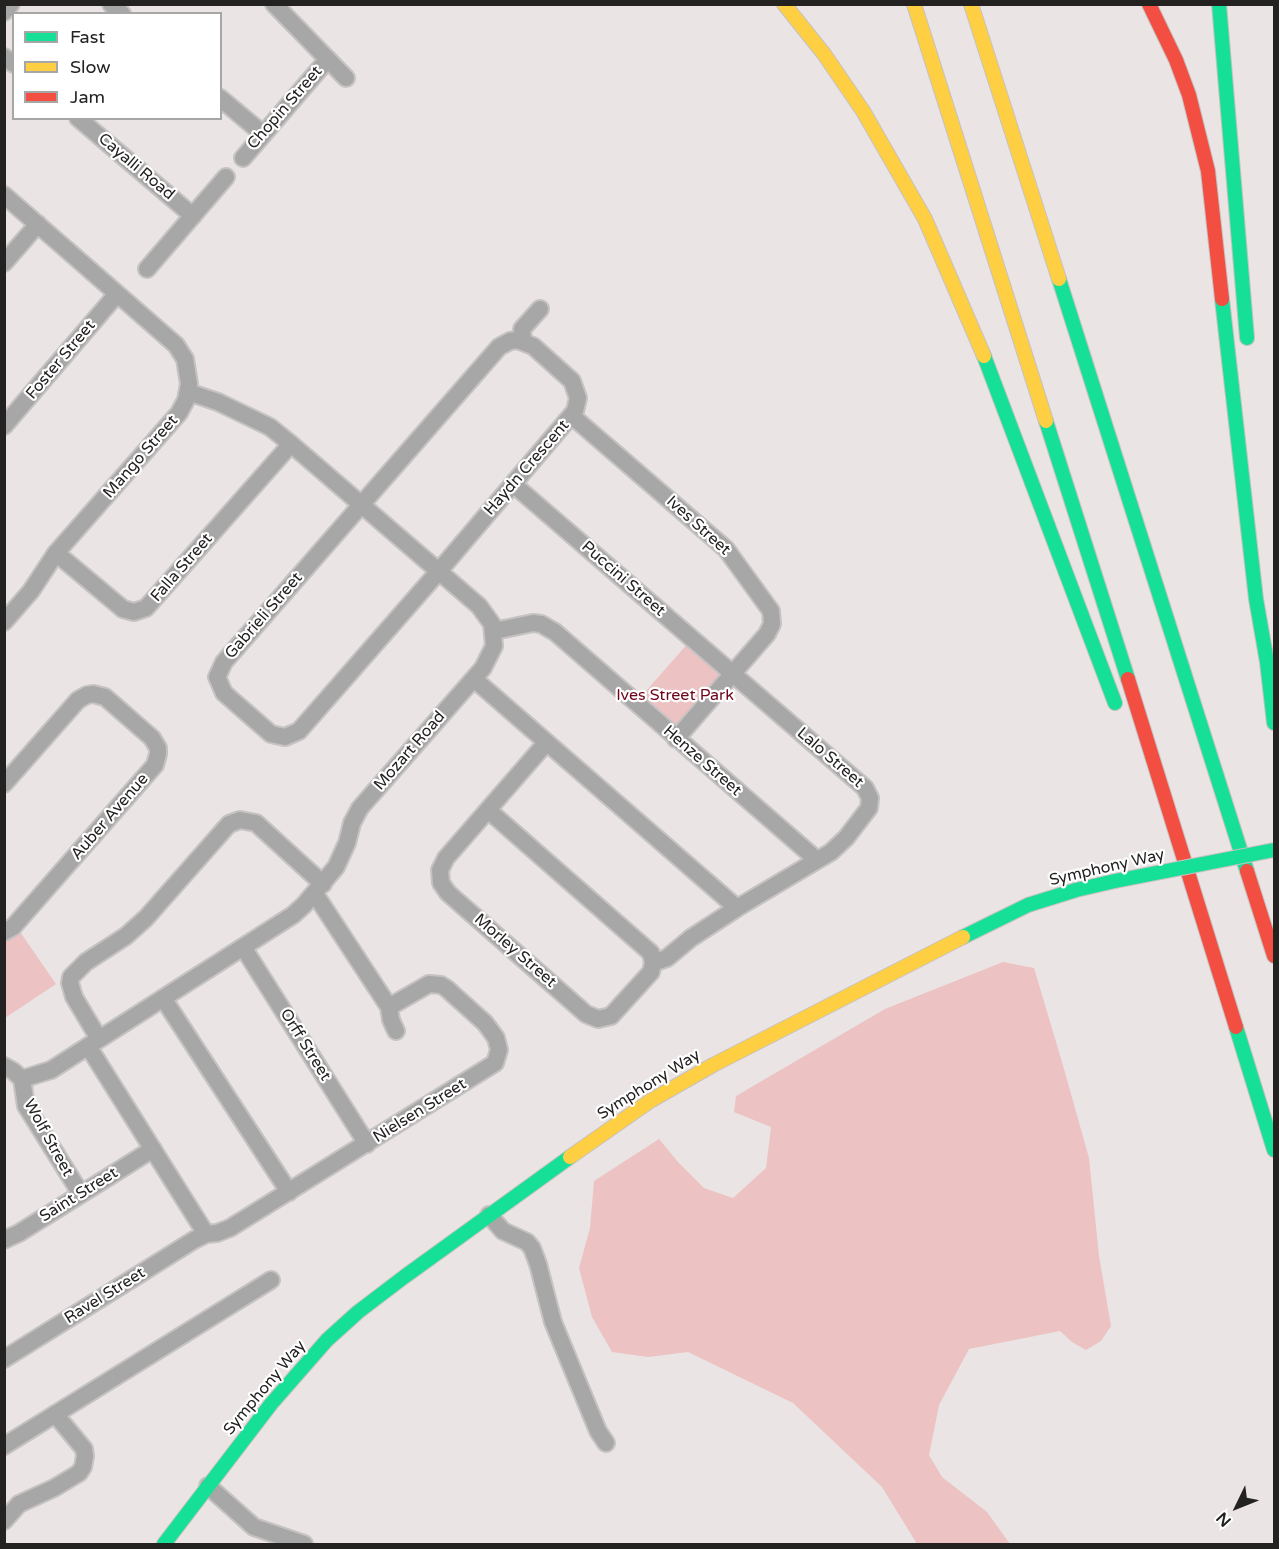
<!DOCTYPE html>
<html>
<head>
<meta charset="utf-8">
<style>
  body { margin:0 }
  #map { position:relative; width:1279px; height:1549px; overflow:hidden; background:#eae4e4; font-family:"Varela Round",sans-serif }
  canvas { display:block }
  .frame { position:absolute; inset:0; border:6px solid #242121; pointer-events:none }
  .legend { position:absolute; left:12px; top:12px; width:210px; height:108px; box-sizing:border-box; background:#fff; border:2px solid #a7a6a6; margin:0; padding:8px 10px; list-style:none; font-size:18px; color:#242121 }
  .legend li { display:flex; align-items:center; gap:12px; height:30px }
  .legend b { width:30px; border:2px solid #a7a6a6 }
  .north { position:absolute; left:1207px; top:1477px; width:60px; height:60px; -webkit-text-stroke:4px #fff; paint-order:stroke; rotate:227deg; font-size:16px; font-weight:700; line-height:24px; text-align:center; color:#242121 }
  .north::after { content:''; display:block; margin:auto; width:21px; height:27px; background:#242121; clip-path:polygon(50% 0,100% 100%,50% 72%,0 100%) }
</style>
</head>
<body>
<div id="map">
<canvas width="1279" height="1549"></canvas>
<div class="frame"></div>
<ul class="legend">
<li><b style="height:8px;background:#16e098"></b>Fast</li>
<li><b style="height:8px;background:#ffcf43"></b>Slow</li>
<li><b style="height:8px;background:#f24e42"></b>Jam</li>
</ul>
<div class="north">N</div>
</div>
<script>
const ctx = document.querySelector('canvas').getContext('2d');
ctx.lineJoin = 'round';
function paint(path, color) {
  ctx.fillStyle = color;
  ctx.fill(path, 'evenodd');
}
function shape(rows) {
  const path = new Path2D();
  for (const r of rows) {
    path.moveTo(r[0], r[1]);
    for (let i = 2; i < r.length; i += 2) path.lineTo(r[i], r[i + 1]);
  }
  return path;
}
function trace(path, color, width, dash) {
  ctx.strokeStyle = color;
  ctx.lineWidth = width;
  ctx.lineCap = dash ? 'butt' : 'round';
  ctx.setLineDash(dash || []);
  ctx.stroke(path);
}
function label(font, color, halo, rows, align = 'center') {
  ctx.font = font + ' "Varela Round",sans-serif';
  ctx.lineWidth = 4.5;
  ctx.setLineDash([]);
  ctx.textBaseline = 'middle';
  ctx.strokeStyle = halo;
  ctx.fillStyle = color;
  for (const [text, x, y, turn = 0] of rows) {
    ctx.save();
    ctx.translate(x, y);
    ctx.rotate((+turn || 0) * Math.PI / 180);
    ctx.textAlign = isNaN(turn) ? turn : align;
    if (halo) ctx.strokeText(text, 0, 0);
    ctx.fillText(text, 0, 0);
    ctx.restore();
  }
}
const green = shape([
  [689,642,719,671,719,681,681,724,673,725,639,699],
  [18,929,56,984,5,1018,5,937],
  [1003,962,1034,968,1062,1062,1089,1158,1099,1256,1111,1326,1101,1341,1086,1350,1072,1342,1060,1331,969,1349,939,1405,929,1455,942,1477,987,1512,1010,1544,917,1544,882,1487,793,1403,688,1352,648,1357,612,1352,592,1317,579,1268,590,1228,594,1181,659,1139,678,1162,704,1188,733,1198,766,1168,771,1127,734,1112,736,1096,885,1009]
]);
const street = shape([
  [111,4,122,14],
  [274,4,346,78],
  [4,12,11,4],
  [4,57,14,64],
  [220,98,263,134],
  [78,118,193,216],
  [243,158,328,59],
  [4,195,176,345,185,359,189,384,186,400,179,413,56,553,31,591,4,622],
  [4,263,38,224],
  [147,269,226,177],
  [517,340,533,346,572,381,578,398,575,411,439,571,299,731,285,737,271,734,224,693,217,677,224,662,499,347,510,341,517,340],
  [523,341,522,329,540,309],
  [572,416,726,549,771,611,772,624,767,634,676,739],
  [4,426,117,294],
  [56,553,123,609,134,612,146,608,291,444],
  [494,631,533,623,541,624,555,632,817,860],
  [474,679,737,908,831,852,846,838,869,808,870,798,865,788,513,484],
  [4,784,78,700,87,695,93,694,105,697,152,738,158,748,158,754,155,765,13,927,4,932],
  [488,810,651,953,653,963,651,972,611,1016,598,1019,586,1014,448,893,441,883,440,870,446,858,546,743],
  [243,947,367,1144],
  [653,963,667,958,691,938,737,908],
  [163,998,289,1192],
  [389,1007,391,1020,396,1031],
  [99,1039,74,997,70,983,71,977,86,962,126,936,146,918,229,824,240,820,256,823,323,884],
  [88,1046,206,1234],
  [4,1066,13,1071,22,1079],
  [22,1079,51,1070,293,915,304,905,336,867,347,843,352,823,360,808,483,668,494,646,492,624,479,606,291,444,270,427,218,402,188,392],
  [22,1079,26,1106,81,1194],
  [489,1215,503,1231,527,1242,532,1248,538,1264,553,1322,598,1431,606,1443],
  [4,1240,19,1233,153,1149],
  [4,1359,194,1240,206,1234,217,1233,230,1228,495,1063,499,1050,496,1038,485,1023,446,988,441,985,429,984,389,1007,315,894],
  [4,1446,271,1280],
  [208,1486,254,1527,304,1544],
  [4,1521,19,1504,54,1488,79,1473,83,1467,85,1456,84,1449,55,1414]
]);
const fast = shape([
  [1219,4,1247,338],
  [1059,279,1247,871],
  [1222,299,1256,599,1267,662,1274,723],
  [984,356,1115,703],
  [1046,421,1128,679],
  [963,937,1028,905,1076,890,1115,881],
  [1236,1027,1274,1150],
  [164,1544,271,1404,327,1340,358,1312,404,1277,570,1157]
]);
const slow = shape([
  [784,4,824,54,863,111,925,219,984,356],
  [914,4,1046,421],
  [971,4,1059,279],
  [570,1157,650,1101,713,1065,963,937]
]);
const jam = shape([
  [1149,4,1176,60,1189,95,1208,171,1222,299],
  [1128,679,1236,1027],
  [1247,871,1274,956]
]);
const fastBridge = shape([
  [1115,881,1274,850]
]);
const streetNames = [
  ["Chopin Street",285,108,-49],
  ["Cayalli Road",136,167,40],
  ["Foster Street",61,360,-50],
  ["Mango Street",141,457,-49],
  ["Haydn Crescent",527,468,-49],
  ["Ives Street",698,526,42],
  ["Falla Street",182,568,-49],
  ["Puccini Street",623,579,41],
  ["Gabrieli Street",264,616,-49],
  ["Mozart Road",410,751,-49],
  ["Lalo Street",830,758,41],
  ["Henze Street",702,761,41],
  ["Auber Avenue",110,817,-49],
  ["Symphony Way",1107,868,-13],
  ["Morley Street",515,951,41],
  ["Orff Street",305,1045,58],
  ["Symphony Way",649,1085,-32],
  ["Nielsen Street",420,1111,-32],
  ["Wolf Street",48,1138,61],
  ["Saint Street",79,1195,-32],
  ["Ravel Street",105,1296,-32],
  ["Symphony Way",265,1388,-50]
];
const parkNames = [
  ["Ives Street Park",675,696]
];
paint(green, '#ecc2c2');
trace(street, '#c6c2c2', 20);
trace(fast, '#c6c2c2', 16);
trace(slow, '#c6c2c2', 16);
trace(jam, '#c6c2c2', 16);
trace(street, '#a7a7a7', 16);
trace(fast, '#16e098', 14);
trace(slow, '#ffcf43', 14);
trace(jam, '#f24e42', 14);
trace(fastBridge, '#c6c2c2', 16, []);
trace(fastBridge, '#16e098', 14);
label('16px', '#242121', '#fff', streetNames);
label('16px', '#6c0318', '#fff', parkNames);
</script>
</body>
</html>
